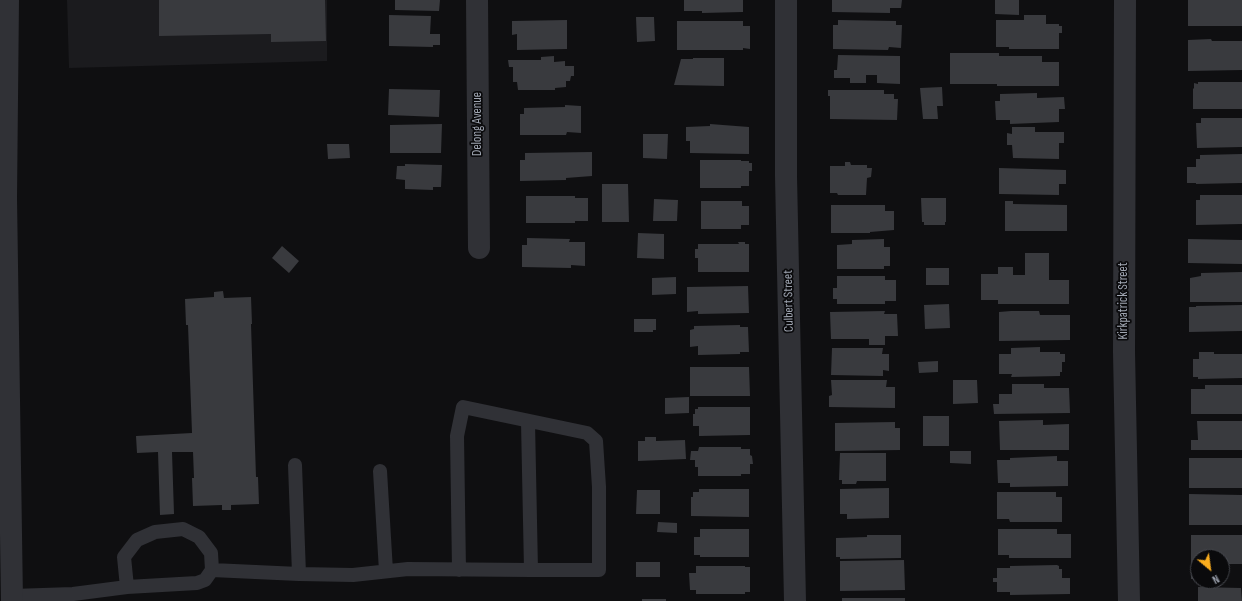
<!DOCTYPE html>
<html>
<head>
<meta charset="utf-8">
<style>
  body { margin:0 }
  #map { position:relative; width:1242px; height:601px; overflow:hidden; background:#0f0f11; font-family:"Sofia Sans Condensed",sans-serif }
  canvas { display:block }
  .north { position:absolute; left:1190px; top:549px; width:40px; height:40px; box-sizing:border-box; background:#0a0a0c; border:1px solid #46484e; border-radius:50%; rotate:151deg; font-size:11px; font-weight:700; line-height:16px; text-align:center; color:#a0a6b2 }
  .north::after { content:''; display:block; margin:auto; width:14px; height:18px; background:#faad1e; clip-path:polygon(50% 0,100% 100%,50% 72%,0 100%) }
</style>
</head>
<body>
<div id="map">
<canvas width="1242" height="601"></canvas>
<div class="north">N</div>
</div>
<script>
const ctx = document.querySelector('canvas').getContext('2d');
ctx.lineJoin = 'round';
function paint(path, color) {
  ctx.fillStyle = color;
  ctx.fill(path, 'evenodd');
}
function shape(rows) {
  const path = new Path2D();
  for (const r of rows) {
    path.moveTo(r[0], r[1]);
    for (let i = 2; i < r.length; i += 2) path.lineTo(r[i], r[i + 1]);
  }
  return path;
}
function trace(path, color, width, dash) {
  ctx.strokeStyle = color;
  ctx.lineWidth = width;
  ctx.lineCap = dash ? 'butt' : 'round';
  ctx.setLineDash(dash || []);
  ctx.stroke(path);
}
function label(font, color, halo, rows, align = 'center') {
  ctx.font = font + ' "Sofia Sans Condensed",sans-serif';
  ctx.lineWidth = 3.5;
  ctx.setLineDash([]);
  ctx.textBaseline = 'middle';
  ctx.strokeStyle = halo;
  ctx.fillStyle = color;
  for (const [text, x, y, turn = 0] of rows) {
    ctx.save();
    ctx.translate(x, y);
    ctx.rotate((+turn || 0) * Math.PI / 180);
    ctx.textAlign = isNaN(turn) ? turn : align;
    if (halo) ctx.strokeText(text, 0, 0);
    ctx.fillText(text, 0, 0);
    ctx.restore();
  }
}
const built = shape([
  [67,0,327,0,327,61,69,68]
]);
const building = shape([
  [159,0,325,0,326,41,271,42,271,34,159,36],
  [395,0,440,0,439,11,395,10],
  [684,0,743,0,743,12,702,13,702,11,684,11],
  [832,0,902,0,901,8,890,8,890,13,832,12],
  [995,0,1019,0,1019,15,995,14],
  [1188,0,1242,0,1242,26,1188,26],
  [389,15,431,16,430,34,440,34,440,45,433,45,433,47,389,46],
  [1024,15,1046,15,1046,24,1059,24,1059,26,1062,26,1062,33,1059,33,1059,49,1009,49,1009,47,996,47,996,20,1024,20],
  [636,17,654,17,655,41,637,42],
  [567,20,567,49,517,50,517,34,512,35,512,21],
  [838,20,896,21,896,25,902,25,901,48,889,47,888,50,833,49,833,25,838,25],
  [677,21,743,21,743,26,750,26,750,49,743,48,743,50,677,50],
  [1211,39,1212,41,1242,41,1242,70,1188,71,1188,40],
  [950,53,999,53,999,56,1042,56,1042,62,1059,62,1059,86,997,86,997,84,950,84],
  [838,55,900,56,900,84,877,83,877,75,866,75,866,83,850,83,850,78,834,78,834,70,837,70],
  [554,56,554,62,565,61,565,66,574,66,574,76,571,76,570,81,566,81,566,87,555,88,555,90,518,90,517,82,513,82,513,67,509,67,508,60,541,60,541,57],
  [693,58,724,58,724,86,674,85,681,59,693,59],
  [1198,82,1242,82,1242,109,1193,109,1193,89,1194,88,1194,83,1198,84],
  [942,87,943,106,937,106,938,119,923,119,920,88],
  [389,89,440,90,439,117,388,115],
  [828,90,884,90,884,94,894,94,894,99,898,99,897,120,830,119,830,96,828,96],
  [1037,93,1037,98,1064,97,1065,109,1059,109,1059,122,1010,124,1010,120,996,120,995,101,1000,101,1000,94],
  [565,105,581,106,581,133,567,132,566,135,520,135,520,114,524,114,524,108,565,107],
  [1201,118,1242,118,1242,147,1197,148,1196,123,1201,123],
  [442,124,441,153,390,153,390,125],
  [710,124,749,127,749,154,690,153,690,141,686,141,686,127,710,126],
  [1012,127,1035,127,1035,132,1064,132,1064,143,1059,143,1059,159,1013,158,1012,145,1007,145,1007,133,1012,134],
  [643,134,668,134,667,159,643,158],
  [327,144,349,144,350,158,328,159],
  [592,152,592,176,566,178,566,180,520,181,520,160,525,160,525,153],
  [1242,154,1242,183,1196,184,1196,183,1187,183,1187,167,1196,167,1196,159,1200,159,1200,155],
  [700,160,741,160,741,161,749,161,749,163,752,163,752,171,749,171,749,186,741,186,741,188,700,188],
  [845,162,850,162,851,165,867,165,867,168,872,168,871,177,867,178,866,195,838,195,837,193,830,193,830,166,845,166],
  [405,164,442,165,441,187,433,187,433,190,405,189,405,180,396,179,397,166,405,166],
  [999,168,1066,170,1066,184,1059,184,1059,195,999,194],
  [602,184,628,184,629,222,602,222],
  [1200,195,1242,195,1242,224,1196,225,1196,200,1200,200],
  [526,196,575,196,575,198,588,198,588,221,575,221,575,223,526,223],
  [921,198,946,198,946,222,945,222,945,225,924,225,924,222,922,222],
  [654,199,678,200,677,221,653,221],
  [701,201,742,201,742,206,749,206,749,225,741,225,741,229,701,229],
  [1005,201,1013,201,1013,204,1067,205,1067,231,1005,231],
  [831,205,885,205,885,211,894,211,894,230,870,232,870,233,831,233],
  [638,233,664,234,664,259,637,258],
  [527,238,570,239,569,242,585,242,585,266,571,265,571,268,522,267,522,245,527,245],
  [884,239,884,247,890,247,890,266,884,266,884,269,837,269,837,245,852,244,852,240],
  [1188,239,1242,240,1242,264,1188,263],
  [738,242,745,242,745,244,749,244,749,272,698,272,698,258,695,258,695,249,698,249,698,244,739,244],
  [282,246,299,261,289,273,272,258],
  [1025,253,1049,253,1049,280,1069,280,1069,304,998,304,998,300,981,300,981,274,998,274,998,267,1013,267,1013,275,1025,275],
  [926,268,949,268,949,285,926,285],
  [1242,272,1242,302,1190,302,1190,278,1201,276,1201,273],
  [837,276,885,276,885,280,896,280,896,301,885,301,885,304,837,304,837,299,833,299,833,288,837,288],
  [676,277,676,294,652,295,652,278],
  [748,286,749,313,698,314,698,311,687,312,687,287],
  [223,291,224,298,251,297,252,324,251,324,256,477,258,477,259,504,231,505,231,510,222,510,222,505,193,506,192,478,194,478,193,452,172,452,174,514,160,515,158,452,137,453,136,436,192,433,188,325,186,325,185,299,214,297,214,292],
  [949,304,950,328,925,329,924,305],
  [1242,305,1242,331,1189,332,1189,307,1196,307,1196,306],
  [885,311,884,314,897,314,898,336,885,336,885,345,869,345,869,339,831,339,830,312],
  [1011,311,1039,311,1040,315,1070,315,1070,340,999,341,999,312],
  [634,319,656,319,656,330,653,330,653,332,634,332],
  [740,325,740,327,748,327,749,352,740,352,740,354,698,355,698,346,690,347,690,330,694,329,694,326],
  [1040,347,1040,352,1060,352,1060,354,1065,354,1065,362,1062,362,1062,372,1060,372,1060,376,1011,377,1012,374,999,374,999,354,1011,354,1011,348],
  [832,348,883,348,882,354,889,354,889,371,883,370,883,376,831,375],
  [1199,352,1214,352,1214,354,1242,354,1242,378,1198,379,1198,377,1193,377,1193,359,1199,359],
  [938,361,938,372,919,373,918,362],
  [690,367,749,367,750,396,690,396],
  [831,380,887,380,886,387,895,387,895,408,829,407,829,396,832,395],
  [953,380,977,380,978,403,953,404],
  [1012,384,1044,384,1044,388,1069,388,1070,413,994,414,993,404,999,404,999,394,1012,394],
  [1205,385,1242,385,1242,414,1191,414,1191,389,1205,389],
  [689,397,689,413,665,414,665,398],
  [698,407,750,407,750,435,699,436,699,426,693,426,693,414,695,414,695,409,698,409],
  [923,416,949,416,949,446,923,446],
  [1043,420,1043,425,1069,424,1069,450,1000,450,999,421],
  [1197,421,1242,421,1242,450,1191,450,1191,440,1198,440],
  [895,422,895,428,900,428,900,450,835,451,835,423],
  [645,437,656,437,656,441,685,440,686,459,638,461,638,441,645,441],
  [699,447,741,447,741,449,750,449,750,455,752,456,753,464,750,464,750,474,741,474,741,476,698,476,698,467,695,467,695,460,690,460,691,451,698,451],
  [950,451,971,451,971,464,950,463],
  [840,453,886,453,886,481,857,481,856,484,842,484,842,480,839,480],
  [1057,456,1057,461,1068,461,1068,486,1010,487,1010,483,998,483,997,460,1010,460,1010,458],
  [1189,458,1242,458,1242,488,1189,488],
  [889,488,889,518,847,519,847,514,840,514,840,489],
  [699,489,749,489,749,517,691,516,691,497,693,497,693,492,699,492],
  [637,490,660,490,660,514,636,514],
  [997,492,1056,492,1056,497,1062,497,1062,522,1010,522,1009,519,997,519],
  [1189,494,1242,495,1242,525,1189,525],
  [658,522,677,523,677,533,657,532],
  [700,529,749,529,749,557,700,557,700,555,694,555,694,537,700,537],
  [998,529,1057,529,1057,534,1071,534,1071,558,1009,558,1009,555,998,555],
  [867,535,901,535,901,558,840,559,840,557,836,557,836,538,867,537],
  [1191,535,1242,535,1242,564,1222,564,1222,557,1198,557,1198,579,1191,579],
  [904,560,905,590,840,591,840,561],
  [636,562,660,562,660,577,636,577],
  [1057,565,1059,566,1059,569,1062,569,1062,578,1070,578,1070,594,1010,595,1010,592,997,592,997,582,993,582,993,578,997,578,997,568,1010,568,1010,566],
  [696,566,745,566,745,567,750,567,750,592,745,592,745,594,696,594,696,590,690,590,689,573,696,573],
  [1198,587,1241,588,1242,601,1198,601],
  [842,598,905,598,905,601,842,601],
  [642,599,666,599,666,601,642,601]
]);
const service = shape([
  [528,422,531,570],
  [295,465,299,574],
  [380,471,386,571],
  [212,570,299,574,353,575,408,569,531,570,599,570,599,487,596,441,587,433,463,407,457,436,459,570],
  [12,596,73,594,127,587,197,583,205,580,212,570,211,553,199,537,183,529,155,532,137,540,124,557,127,587]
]);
const minor = shape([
  [8,0,6,198,12,601],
  [477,0,479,248],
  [786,0,786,176,795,601],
  [1125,0,1124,352,1129,601]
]);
const streetNames = [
  ["Delong Avenue",478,124,-90],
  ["Culbert Street",789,301,-91],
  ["Kirkpatrick Street",1124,301,-90]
];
paint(built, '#1b1b1e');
paint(building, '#393a3e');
trace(service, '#303136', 14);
trace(minor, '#303136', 22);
label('13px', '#a0a6b2', '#0a0a0c', streetNames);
</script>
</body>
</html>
